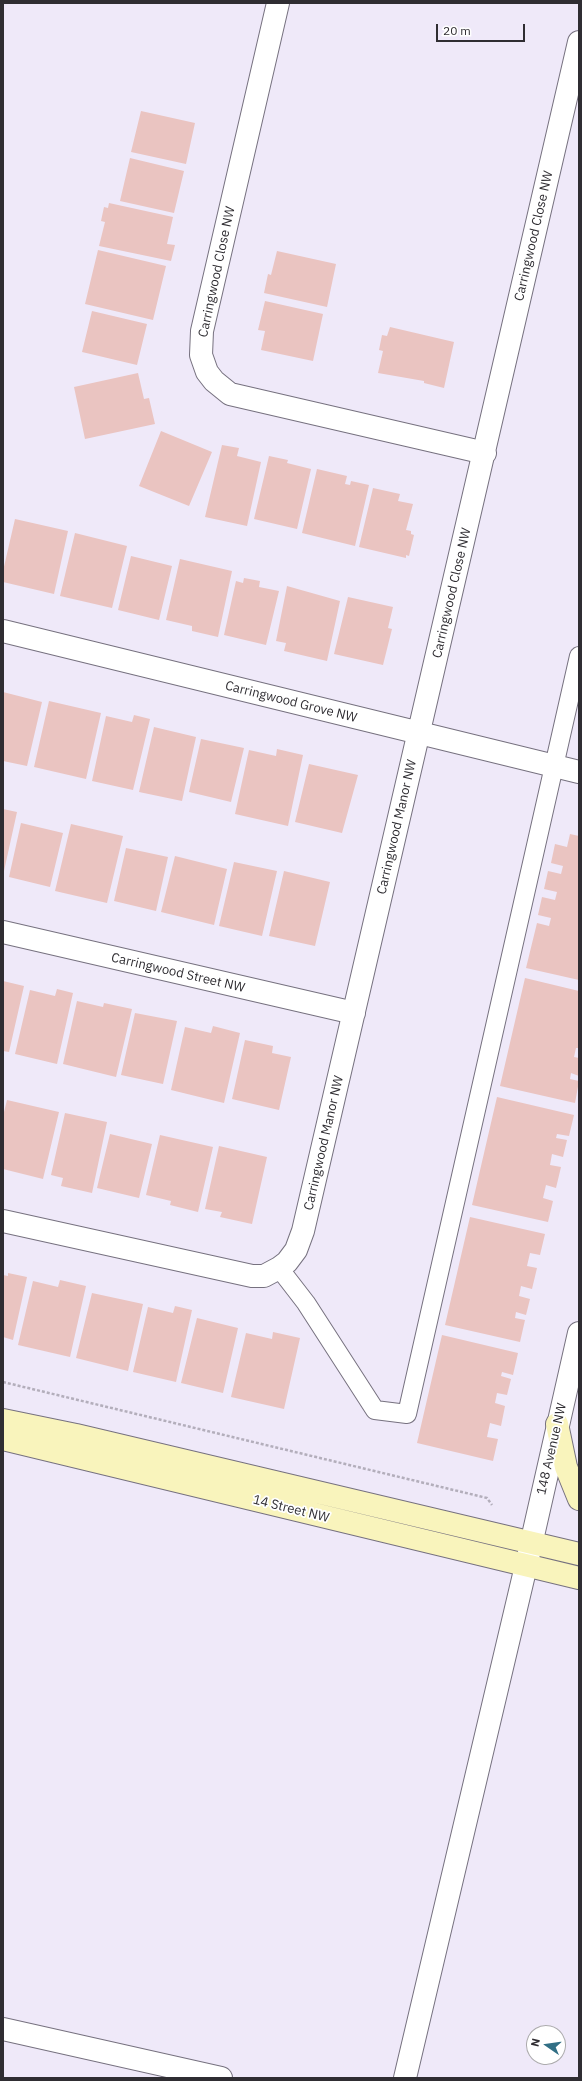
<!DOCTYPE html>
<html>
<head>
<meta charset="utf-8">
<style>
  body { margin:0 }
  #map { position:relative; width:582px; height:2081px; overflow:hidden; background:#efe9f9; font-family:"IBM Plex Sans",sans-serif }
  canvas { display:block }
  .frame { position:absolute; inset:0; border:4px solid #2f2d32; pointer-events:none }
  .north { position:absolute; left:526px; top:2025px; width:40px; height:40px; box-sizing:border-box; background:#fff; border:1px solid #acabad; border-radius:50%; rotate:283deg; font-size:11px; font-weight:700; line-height:16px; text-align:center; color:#2f2d32 }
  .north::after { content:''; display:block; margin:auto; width:14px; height:18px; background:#316f85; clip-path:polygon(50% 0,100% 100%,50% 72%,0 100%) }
  .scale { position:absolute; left:436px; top:24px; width:89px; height:18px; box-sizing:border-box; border:2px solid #2f2d32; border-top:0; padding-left:5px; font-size:12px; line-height:14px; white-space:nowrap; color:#2f2d32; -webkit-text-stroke:3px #fff; paint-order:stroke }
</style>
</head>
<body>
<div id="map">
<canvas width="582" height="2081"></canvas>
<div class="frame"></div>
<div class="north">N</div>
<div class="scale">20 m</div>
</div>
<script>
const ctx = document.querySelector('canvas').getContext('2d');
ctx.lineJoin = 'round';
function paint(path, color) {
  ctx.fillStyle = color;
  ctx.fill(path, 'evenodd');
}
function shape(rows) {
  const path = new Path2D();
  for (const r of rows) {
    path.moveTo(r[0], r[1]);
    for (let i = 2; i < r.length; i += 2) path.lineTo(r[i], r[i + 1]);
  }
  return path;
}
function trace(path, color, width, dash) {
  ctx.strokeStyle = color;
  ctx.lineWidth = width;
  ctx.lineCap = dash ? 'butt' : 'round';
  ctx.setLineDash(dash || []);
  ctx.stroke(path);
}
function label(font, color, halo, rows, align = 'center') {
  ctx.font = font + ' "IBM Plex Sans",sans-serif';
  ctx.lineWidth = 3.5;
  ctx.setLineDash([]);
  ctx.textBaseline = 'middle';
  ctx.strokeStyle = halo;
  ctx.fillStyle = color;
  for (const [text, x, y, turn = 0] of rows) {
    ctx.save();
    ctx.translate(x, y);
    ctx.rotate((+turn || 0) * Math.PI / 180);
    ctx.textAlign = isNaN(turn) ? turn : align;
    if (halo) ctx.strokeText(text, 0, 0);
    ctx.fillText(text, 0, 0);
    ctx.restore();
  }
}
const building = shape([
  [141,111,195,123,186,164,131,152],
  [130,158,184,171,174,213,120,201],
  [109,203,173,217,167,244,175,245,171,261,99,246,105,222,101,221,104,207,108,208],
  [98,250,166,266,153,320,85,304],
  [277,251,336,264,327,307,264,293,268,274,271,275],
  [265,301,323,314,313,361,261,350,265,331,258,330],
  [92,311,147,324,137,365,82,352],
  [390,327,454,342,444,388,424,383,424,381,378,373,383,351,379,350,382,335,387,336],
  [138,373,144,399,149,398,155,424,85,439,74,387],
  [161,431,212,452,189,506,139,486],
  [222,445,239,448,237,456,261,462,247,526,205,517],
  [269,456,288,460,287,463,311,469,297,529,254,519],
  [317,469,347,476,345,484,350,485,351,481,369,485,355,546,302,533],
  [373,488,400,494,398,501,413,504,406,530,411,531,411,534,414,535,409,556,406,555,406,558,359,547],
  [15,519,68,531,54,594,3,582,3,571],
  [75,533,127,546,112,608,60,596],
  [131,556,172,566,159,620,118,610],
  [180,559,232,571,218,637,192,631,192,626,166,620],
  [244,578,260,581,259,587,279,591,266,645,224,635,236,581,243,583],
  [287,586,340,601,327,661,284,651,286,643,276,641],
  [348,597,393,607,388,628,392,629,383,665,334,654],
  [3,692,42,702,27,766,3,761],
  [49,701,101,713,86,779,34,767],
  [134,715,150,719,133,790,92,781,106,716,132,722],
  [154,727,196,737,182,801,139,792],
  [201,739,244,748,231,802,189,792],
  [277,749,303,755,288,826,235,814,249,750,276,756],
  [309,764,358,775,342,833,295,822],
  [3,809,17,812,4,871,3,871],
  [21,823,63,833,50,887,9,877],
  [71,824,123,836,107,903,55,891],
  [570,834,579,836,579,980,526,968,537,923,549,926,551,918,538,915,542,897,555,900,557,892,544,889,548,871,561,874,563,866,551,863,555,844,567,847],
  [126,848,168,857,156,911,114,901],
  [175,856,227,869,214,925,161,912],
  [234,862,277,871,262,936,219,926],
  [284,871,330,882,315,946,269,936],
  [525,978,579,991,579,1048,576,1048,574,1057,579,1058,579,1076,571,1073,570,1079,579,1081,575,1103,500,1086],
  [3,981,24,986,9,1052,3,1051],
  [57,989,73,993,57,1064,15,1054,30,990,55,996],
  [77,1001,103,1007,104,1003,132,1009,116,1077,63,1064],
  [135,1013,177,1021,163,1084,121,1075],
  [213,1026,240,1033,224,1103,171,1090,185,1027,211,1033],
  [245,1040,273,1046,272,1053,291,1057,279,1110,232,1099],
  [497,1097,574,1115,569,1136,557,1134,556,1138,567,1140,563,1157,552,1154,550,1165,561,1167,556,1188,546,1185,543,1198,553,1201,548,1222,472,1205],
  [7,1100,59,1112,43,1179,3,1169,3,1116],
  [65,1113,107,1122,92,1193,61,1186,63,1178,51,1175],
  [110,1134,152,1144,139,1198,97,1188],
  [160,1135,213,1147,198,1212,170,1205,171,1201,146,1195],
  [219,1146,267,1157,252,1224,220,1217,222,1212,205,1209],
  [470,1217,545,1234,540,1255,530,1253,527,1266,537,1268,532,1289,521,1286,519,1296,530,1299,526,1315,516,1312,515,1318,525,1320,520,1342,445,1325],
  [8,1273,27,1277,13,1340,3,1337,3,1275,8,1276],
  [60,1280,86,1286,70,1357,18,1345,33,1281,58,1287],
  [92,1293,143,1304,128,1371,76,1358],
  [175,1306,192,1310,176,1382,133,1372,148,1307,173,1313],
  [197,1318,238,1328,223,1393,181,1383],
  [273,1332,300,1338,284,1409,231,1397,246,1333,272,1339],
  [442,1335,518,1353,513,1375,502,1372,501,1376,511,1379,507,1395,497,1393,495,1403,505,1406,501,1426,490,1423,487,1437,498,1439,493,1461,417,1443]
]);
const path = shape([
  [3,1382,487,1498,492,1505]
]);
const service = shape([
  [279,1268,306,1303,375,1410,407,1414,579,656]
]);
const minor = shape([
  [278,3,202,331,201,355,207,372,214,381,230,394,485,453],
  [3,631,579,772],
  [3,932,354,1013],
  [3,1221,252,1276,264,1276,279,1268,287,1262,296,1250,303,1231,579,42],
  [3,2029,221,2078],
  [405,2078,526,1566]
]);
const tertiary = shape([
  [527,1562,579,1333]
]);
const secondary = shape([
  [3,1420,76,1435,579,1554],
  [557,1424,566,1467,579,1499],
  [3,1439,579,1578]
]);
const streetNames = [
  ["Carringwood Close NW",534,236,-77],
  ["Carringwood Close NW",217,272,-78],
  ["Carringwood Close NW",452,593,-77],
  ["Carringwood Grove NW",291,702,14],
  ["Carringwood Manor NW",397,827,-77],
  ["Carringwood Street NW",178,973,13],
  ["Carringwood Manor NW",324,1143,-77],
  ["148 Avenue NW",552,1449,-77],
  ["14 Street NW",291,1509,14]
];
paint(building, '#eac4c1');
trace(service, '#76717f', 20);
trace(minor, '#76717f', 24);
trace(tertiary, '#76717f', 24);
trace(secondary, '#76717f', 24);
trace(path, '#b3aebb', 2.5, [3, 2]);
trace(service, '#fff', 18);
trace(minor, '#fff', 22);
trace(tertiary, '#fff', 22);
trace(secondary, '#f9f4bc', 22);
label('13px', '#2f2d32', '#fff', streetNames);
</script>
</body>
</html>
